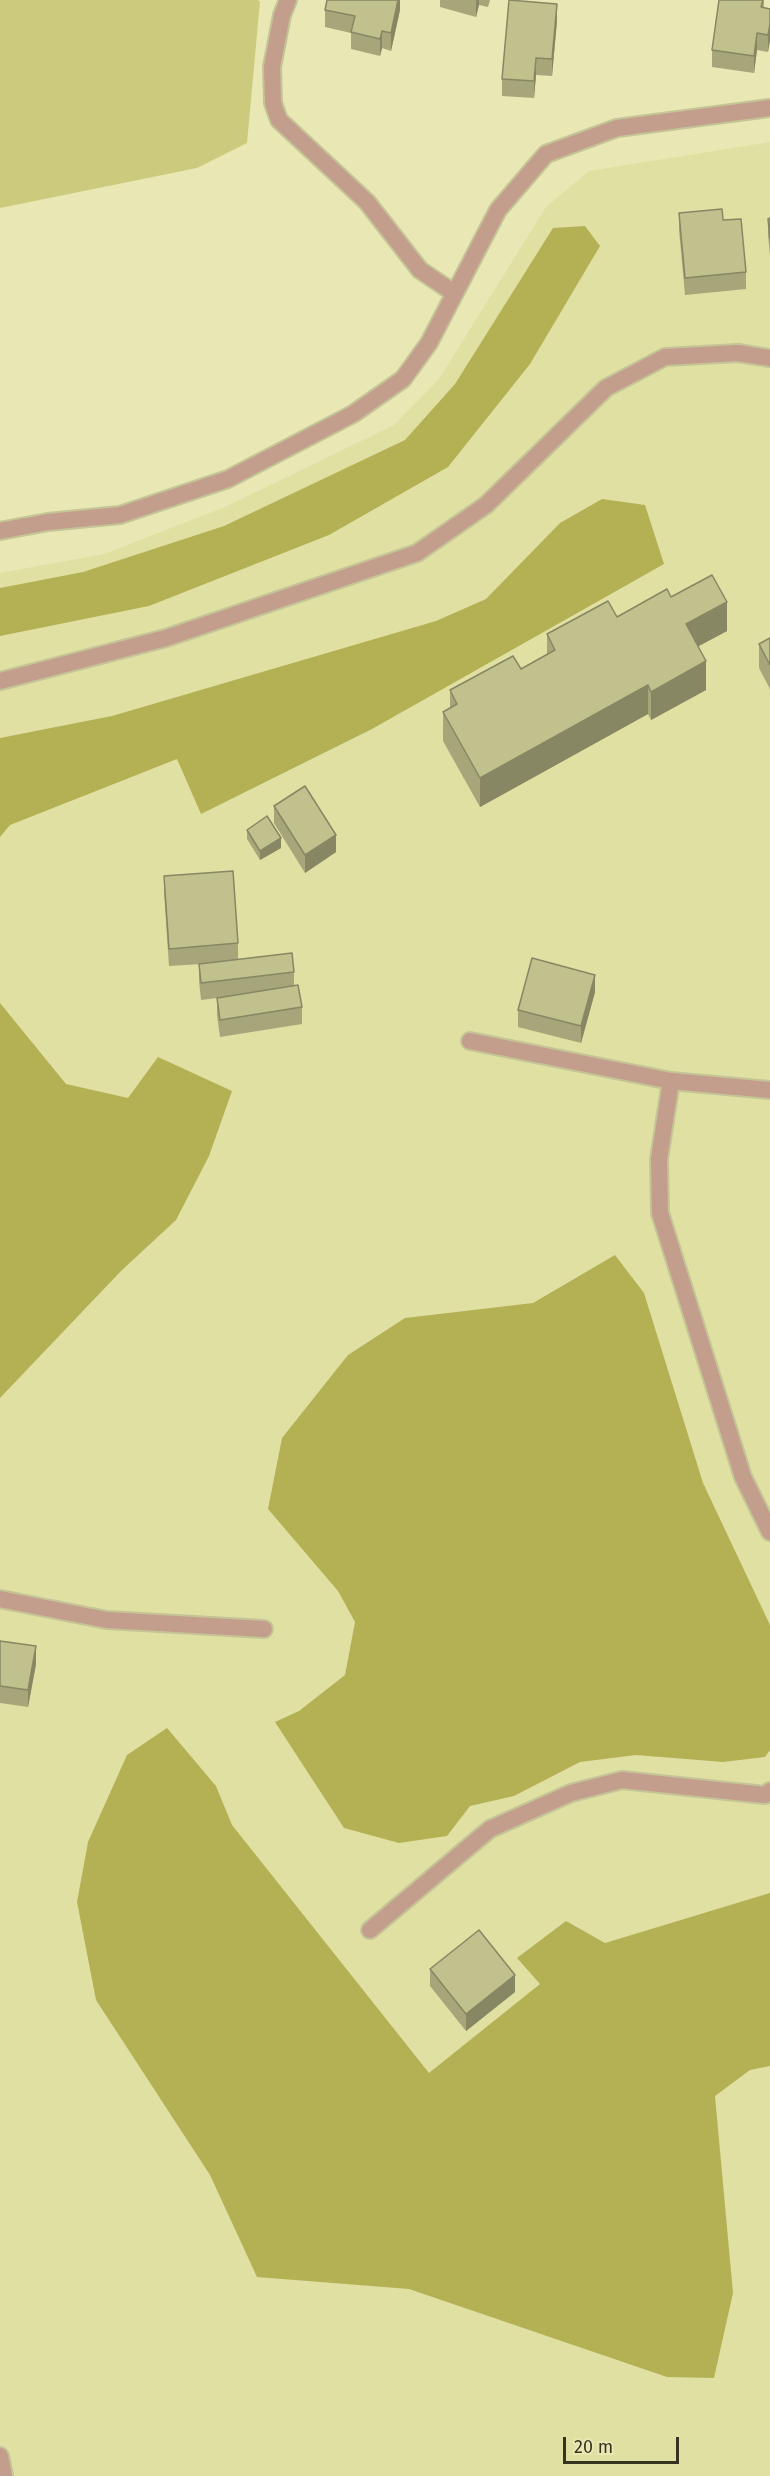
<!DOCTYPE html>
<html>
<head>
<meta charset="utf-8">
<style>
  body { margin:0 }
  #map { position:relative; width:770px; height:2476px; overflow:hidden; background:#e9e8b4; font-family:"Fira Sans",sans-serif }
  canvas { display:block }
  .scale { position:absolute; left:563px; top:2437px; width:116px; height:27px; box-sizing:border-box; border:3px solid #34341f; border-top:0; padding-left:8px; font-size:18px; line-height:21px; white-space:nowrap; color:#34341f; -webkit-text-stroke:4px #e9e8b4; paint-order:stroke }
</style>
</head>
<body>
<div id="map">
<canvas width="770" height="2476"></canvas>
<div class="scale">20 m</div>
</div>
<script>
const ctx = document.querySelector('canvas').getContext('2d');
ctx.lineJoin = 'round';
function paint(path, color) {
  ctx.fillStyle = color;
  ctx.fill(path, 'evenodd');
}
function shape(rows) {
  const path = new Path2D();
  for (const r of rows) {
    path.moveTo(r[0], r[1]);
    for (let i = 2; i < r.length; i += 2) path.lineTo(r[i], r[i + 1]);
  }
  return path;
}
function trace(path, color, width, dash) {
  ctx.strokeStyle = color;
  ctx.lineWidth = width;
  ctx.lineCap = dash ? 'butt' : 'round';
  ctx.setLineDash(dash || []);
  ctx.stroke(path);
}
const built = shape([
  [770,142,770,2476,0,2476,0,573,104,554,225,507,394,425,439,379,546,207,589,171]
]);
const green = shape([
  [0,0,258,0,260,2,247,143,197,168,0,208]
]);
const forest = shape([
  [585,226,600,246,530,364,448,467,329,535,149,606,0,636,0,588,83,572,224,526,405,440,455,384,553,228],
  [602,499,645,505,664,564,372,729,201,814,177,759,10,825,0,837,0,738,112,716,436,621,486,599,560,523],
  [0,1003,66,1084,128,1098,158,1057,232,1091,209,1156,176,1220,121,1271,0,1398],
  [615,1255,644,1293,703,1483,770,1625,770,1750,765,1757,723,1762,636,1755,580,1762,514,1796,470,1806,447,1836,399,1843,344,1828,275,1722,299,1711,345,1675,355,1622,338,1591,268,1509,282,1438,348,1355,405,1318,533,1303],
  [167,1728,216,1786,232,1825,429,2073,540,1984,517,1958,566,1921,605,1943,770,1893,770,2066,750,2070,715,2096,733,2293,714,2378,667,2377,409,2289,257,2277,210,2175,96,2000,77,1902,88,1842,127,1755]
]);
const service = shape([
  [0,531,48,522,120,515,228,479,353,414,403,379,429,343,498,210,546,154,617,128,770,108],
  [0,681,166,638,417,553,486,505,606,388,665,357,738,353,770,358],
  [470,1041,671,1081,770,1090],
  [671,1081,659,1159,660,1213,743,1477,770,1532],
  [0,1599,107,1620,264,1629],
  [370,1930,490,1829,571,1793,622,1780,765,1795,770,1791],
  [0,2456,4,2476]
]);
const minor = shape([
  [288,0,282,15,272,67,273,103,279,120,367,202,420,270,454,293]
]);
const wall = shape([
  [400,0,400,10,391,51,382,48,380,56,351,49,351,33,325,27,325,10],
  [440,0,490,0,488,7,479,5,476,17,440,7],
  [764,0,764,8,770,9,768,52,757,50,754,73,712,67,712,50],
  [557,21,552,76,536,75,534,98,502,96,502,79],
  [679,213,723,220,746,272,746,289,685,295,679,230],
  [770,218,770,256,768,236,768,219],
  [671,597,727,631,698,646,706,690,651,720,648,714,480,807,443,741,443,712,450,708,450,690,521,669,547,655,547,634,617,617],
  [770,638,770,689,759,668,759,644],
  [274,806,336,852,305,873,274,823],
  [247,830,281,848,260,860,247,839],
  [164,876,238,943,238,959,294,972,294,986,302,1007,302,1024,220,1037,217,1015,217,998,201,1000,199,981,199,964,201,964,169,966,164,893],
  [595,992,581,1043,518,1027,518,1010],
  [0,1641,36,1664,28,1707,0,1703],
  [430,1969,515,1992,466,2031,430,1986]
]);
const shadedWall = shape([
  [398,0,400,0,400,10,391,51,391,33],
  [476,0,479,0,479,5,476,17],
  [557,4,557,21,552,76,552,59],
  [770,24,770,41,768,52,768,35],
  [382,31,382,48,380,56,380,39],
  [757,33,757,50,754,73,754,56],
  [536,58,536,75,534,98,534,81],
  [727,602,727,631,686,653,686,624],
  [706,661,706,690,651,720,651,692],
  [648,685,648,714,480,807,480,778],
  [336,835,336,852,305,873,305,855],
  [281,838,281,848,260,860,260,851],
  [595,975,595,992,581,1043,581,1026],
  [36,1646,36,1664,28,1707,28,1690],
  [515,1975,515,1992,466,2031,466,2014]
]);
const building = shape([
  [327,0,398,0,391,33,382,31,380,39,351,32,355,16,325,10,327,0],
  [509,0,557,4,552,59,536,58,534,81,502,79,509,0],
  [719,0,763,0,761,7,770,9,770,24,768,35,757,33,754,56,712,50,719,0],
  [722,209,723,220,741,219,746,272,685,278,679,213,722,209],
  [770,218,770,239,768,219,770,218],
  [712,575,727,602,686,624,706,661,651,692,648,685,480,778,443,712,457,704,450,690,513,656,521,669,555,650,547,634,608,601,617,617,667,589,671,597,712,575],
  [770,638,770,665,759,644,770,638],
  [305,786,336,835,305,855,274,806,305,786],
  [267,816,281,838,260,851,247,830,267,816],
  [233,871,238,943,169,949,164,876,233,871],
  [292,953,294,972,201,983,199,964,292,953],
  [532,958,595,975,581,1026,518,1010,532,958],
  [298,985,302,1007,220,1020,217,998,298,985],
  [0,1641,36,1646,28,1690,0,1686,0,1641],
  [479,1930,515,1975,466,2014,430,1969,479,1930]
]);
paint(built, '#e0e0a3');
paint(green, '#cccb7d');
paint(forest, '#b4b155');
trace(service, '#c5c496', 20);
trace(minor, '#c5c496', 20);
trace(service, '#c49e8c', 16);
trace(minor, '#c49e8c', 16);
paint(wall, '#a6a67a');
paint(shadedWall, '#878763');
paint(building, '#c1c18e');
trace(building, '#878763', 1.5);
</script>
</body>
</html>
